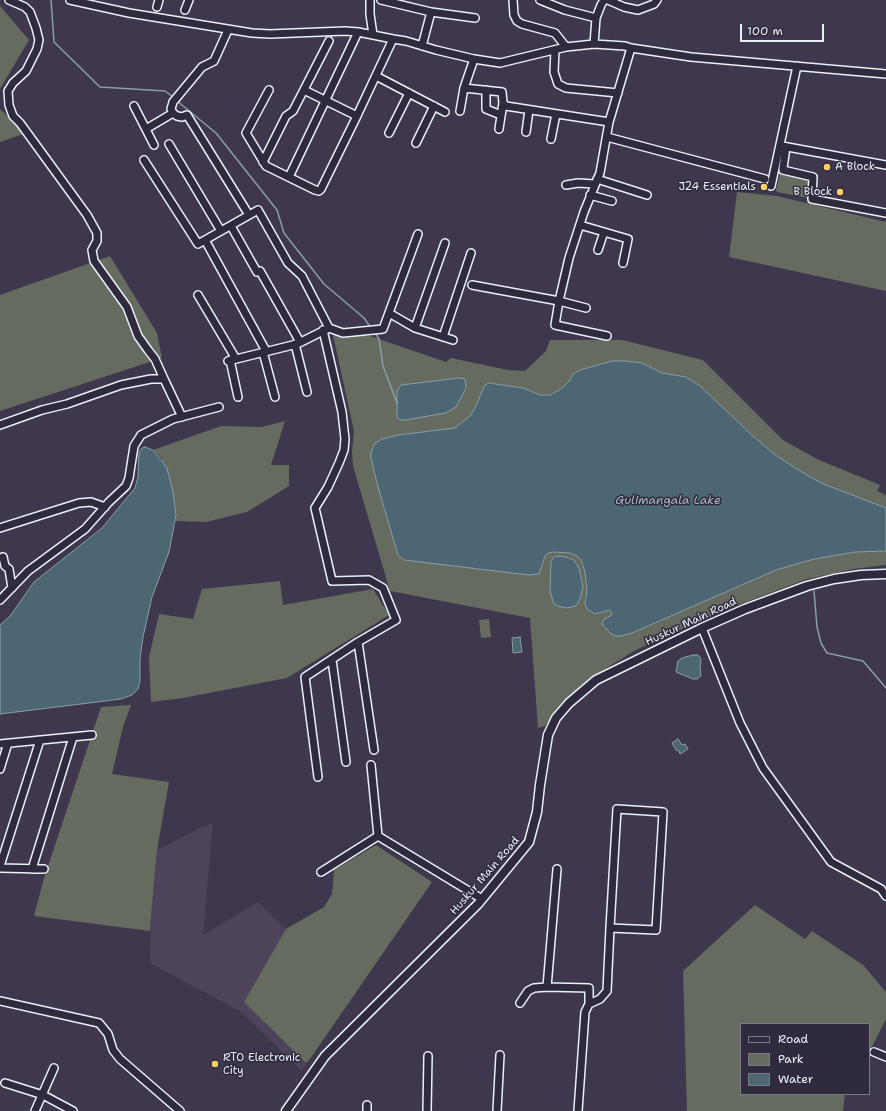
<!DOCTYPE html>
<html>
<head>
<meta charset="utf-8">
<style>
  body { margin:0 }
  #map { position:relative; width:886px; height:1111px; overflow:hidden; background:#3f374d; font-family:"Shantell Sans",sans-serif }
  canvas { display:block }
  .legend { position:absolute; left:740px; top:1023px; width:130px; height:72px; box-sizing:border-box; background:#2f2a3d; border:1px solid #797a88; margin:0; padding:5px 7px; list-style:none; font-size:12px; color:#e8f1f8 }
  .legend li { display:flex; align-items:center; gap:8px; height:20px }
  .legend b { width:20px; border:1px solid #797a88 }
  .scale { position:absolute; left:740px; top:24px; width:84px; height:18px; box-sizing:border-box; border:2px solid #e8f1f8; border-top:0; padding-left:5px; font-size:12px; line-height:14px; white-space:nowrap; color:#e8f1f8; -webkit-text-stroke:3px #2f2a3d; paint-order:stroke }
</style>
</head>
<body>
<div id="map">
<canvas width="886" height="1111"></canvas>
<ul class="legend">
<li><b style="height:5px;background:#2f2a3d"></b>Road</li>
<li><b style="height:11px;background:#656b5e"></b>Park</li>
<li><b style="height:11px;background:#4c6674"></b>Water</li>
</ul>
<div class="scale">100 m</div>
</div>
<script>
const ctx = document.querySelector('canvas').getContext('2d');
ctx.lineJoin = 'round';
function paint(path, color) {
  ctx.fillStyle = color;
  ctx.fill(path, 'evenodd');
}
function shape(rows) {
  const path = new Path2D();
  for (const r of rows) {
    path.moveTo(r[0], r[1]);
    for (let i = 2; i < r.length; i += 2) path.lineTo(r[i], r[i + 1]);
  }
  return path;
}
function trace(path, color, width, dash) {
  ctx.strokeStyle = color;
  ctx.lineWidth = width;
  ctx.lineCap = dash ? 'butt' : 'round';
  ctx.setLineDash(dash || []);
  ctx.stroke(path);
}
function label(font, color, halo, rows, align = 'center') {
  ctx.font = font + ' "Shantell Sans",sans-serif';
  ctx.lineWidth = 3;
  ctx.setLineDash([]);
  ctx.textBaseline = 'middle';
  ctx.strokeStyle = halo;
  ctx.fillStyle = color;
  for (const [text, x, y, turn = 0] of rows) {
    ctx.save();
    ctx.translate(x, y);
    ctx.rotate((+turn || 0) * Math.PI / 180);
    ctx.textAlign = isNaN(turn) ? turn : align;
    if (halo) ctx.strokeText(text, 0, 0);
    ctx.fillText(text, 0, 0);
    ctx.restore();
  }
}
const built = shape([
  [213,823,203,935,258,902,286,929,244,1002,306,1063,302,1071,241,1012,150,963,151,916,157,850,200,828]
]);
const green = shape([
  [0,6,29,40,0,89],
  [0,109,26,133,0,142],
  [780,173,810,179,809,198,777,192,776,190],
  [737,192,777,196,886,222,886,291,729,257],
  [110,256,157,333,162,358,0,411,0,295],
  [333,335,370,336,446,362,451,358,508,370,525,371,546,351,550,340,622,340,703,360,783,440,819,460,880,485,877,491,886,495,886,508,821,483,795,468,774,454,752,435,700,386,686,377,662,373,642,363,612,361,580,370,573,374,570,380,561,389,550,395,540,395,523,388,489,383,470,416,455,428,398,435,439,564,529,575,541,569,545,556,548,553,554,552,570,553,577,556,581,560,585,572,587,591,585,604,595,614,609,610,611,611,612,615,604,619,632,633,776,570,814,559,855,552,886,551,886,565,854,569,807,579,725,610,672,633,634,651,597,674,575,693,545,726,538,728,530,618,390,591,353,466,352,451,354,431],
  [285,421,271,465,289,465,289,486,247,512,206,522,175,521,176,515,161,458,153,450,221,426,261,427],
  [280,581,283,605,373,589,389,615,287,678,183,698,151,702,149,657,159,614,193,619,202,589],
  [489,619,491,637,481,638,479,620],
  [131,705,123,727,112,774,169,782,157,850,151,916,150,931,34,916,44,878,101,707],
  [376,845,432,882,310,1059,306,1063,244,1002,286,929,324,907,332,894,334,870],
  [755,905,805,939,812,931,863,965,886,992,886,1019,869,1053,869,1024,741,1024,741,1094,845,1094,843,1111,687,1111,683,971]
]);
const water = shape([
  [612,361,626,361,642,363,662,373,686,377,700,386,752,435,774,454,795,468,821,483,886,508,886,551,855,552,814,559,776,570,632,633,621,636,615,636,610,633,602,624,604,619,612,615,611,611,609,610,595,614,587,609,585,604,587,591,585,572,581,560,577,556,570,553,554,552,548,553,545,556,539,574,529,575,404,560,398,555,378,487,371,458,371,452,375,443,382,439,398,435,455,428,470,416,476,406,482,391,485,385,489,383,523,388,540,395,550,395,561,389,570,380,573,374,580,370,612,361],
  [459,378,465,379,466,388,456,407,446,413,405,420,400,420,397,417,397,391,401,385,459,378],
  [145,447,153,450,167,468,173,492,176,515,169,552,152,597,143,637,140,658,140,681,138,689,132,695,121,699,0,714,0,625,10,616,34,582,102,528,135,488,138,477,139,452,142,448,145,447],
  [558,556,566,557,574,560,579,568,583,587,580,599,576,606,566,608,558,606,554,604,550,591,551,561,554,557,558,556],
  [520,637,522,652,513,653,512,638,520,637],
  [693,655,698,655,701,659,700,667,701,676,697,679,693,679,676,672,678,661,682,658,693,655],
  [678,739,682,745,685,744,688,749,680,754,679,751,676,750,672,743,678,739]
]);
const stream = shape([
  [51,0,54,42,100,87,165,91,173,97],
  [177,101,216,133,277,210,284,233,324,284,364,318,371,328],
  [375,333,379,339,383,366,397,403],
  [814,591,817,627,821,643,827,653,863,661,886,688]
]);
const minor = shape([
  [70,0,129,13,252,33,270,34,345,31,358,32,393,39,406,41,436,50,474,59,500,63,566,47,594,44,625,46,631,48,691,57,886,74],
  [370,0,370,14,373,35],
  [381,0,431,12,475,18],
  [513,0,514,15,517,21,522,24,555,33,566,47],
  [540,0,565,10,596,18],
  [608,0,624,7,638,10,654,4,657,0],
  [157,7,159,0],
  [185,10,189,0],
  [228,30,214,61,202,67,173,102,171,109,173,113,177,116,182,117,187,115,249,215],
  [594,44,596,18,601,5,604,0],
  [422,46,431,12],
  [555,50,554,72,558,84,566,88,618,93],
  [376,76,445,112],
  [464,88,502,92,503,103,499,129],
  [269,90,246,133,266,166,315,190,319,191,321,189,355,120,393,39],
  [304,90,357,116],
  [486,90,486,109,501,115],
  [503,103,506,106,609,122],
  [134,106,154,145],
  [460,111,464,88,474,59],
  [146,129,173,113],
  [526,132,529,110],
  [389,133,409,93],
  [607,137,765,179],
  [551,139,556,114],
  [416,143,434,106],
  [169,144,221,231],
  [782,146,886,165],
  [786,147,783,168,783,170,813,177,812,199,886,213],
  [144,160,198,244,258,210,288,263,302,276,329,328,297,344,228,361],
  [263,162,286,116,293,111,329,41],
  [289,177,358,32],
  [597,179,647,195],
  [566,185,578,183,595,184],
  [771,186,797,66],
  [590,195,612,201],
  [580,225,628,239,623,263],
  [231,226,257,272,260,271,300,342],
  [205,240,266,351],
  [598,250,604,232],
  [472,285,559,301,586,308],
  [198,295,236,359],
  [389,313,415,328,453,340],
  [329,328,343,333,383,329,418,234],
  [415,328,445,243],
  [323,330,342,412,345,439,344,450,339,463,328,487,315,508,332,581,369,580,383,588,396,620,358,642,374,750],
  [607,336,555,325,559,301,569,258,584,212,600,173,609,122,631,48],
  [443,337,471,253],
  [295,344,307,392],
  [263,352,275,397],
  [230,360,238,397],
  [164,379,182,417],
  [0,425,42,410,67,404,121,385,151,379,164,379,155,359,148,350,138,336,127,307,94,261,92,250,97,241,97,233,87,215,20,123,13,116,9,105,8,91,13,83,26,71,37,49,39,40,36,28,30,12,25,7,9,0],
  [0,528,79,503,91,502,105,507],
  [3,557,5,566,9,569,12,588],
  [0,600,28,571,85,529,109,502,126,486,129,478,134,446,141,435,173,419,219,407],
  [702,628,740,723,763,768,831,862,881,889,886,896],
  [332,660,346,762],
  [0,744,92,735],
  [0,769,8,743],
  [318,777,305,677,358,642],
  [378,836,482,899],
  [0,866,40,740],
  [0,868,44,869],
  [32,869,73,737],
  [557,869,547,987,589,988,589,1004],
  [321,872,378,836,371,765],
  [0,1001,99,1023,108,1034,113,1050,120,1059,180,1111],
  [520,1003,528,991,534,988,547,987],
  [874,1052,886,1057],
  [5,1083,43,1095,73,1111],
  [35,1111,54,1068],
  [367,1111,367,1105],
  [427,1111,428,1056],
  [497,1111,500,1055],
  [578,1111,585,1012,589,1004,600,999,607,991,610,928,617,809,663,812,656,930,610,928]
]);
const major = shape([
  [286,1111,325,1056,478,904,529,842,537,812,540,785,548,735,556,718,569,703,596,680,702,628,745,609,807,586,834,579,861,575,886,574]
]);
const markers = [
  [827,167,4,"#ffd166"],
  [764,187,4,"#ffd166"],
  [840,192,4,"#ffd166"],
  [215,1064,4,"#ffd166"]
];
const poiNames = [
  ["A Block",835,167],
  ["J24 Essentials",756,187,"right"],
  ["B Block",832,192,"right"],
  ["RTO Electronic",223,1058],
  ["City",223,1071]
];
const streetNames = [
  ["Huskur Main Road",691,622,-25],
  ["Huskur Main Road",485,876,-49]
];
const waterNames = [
  ["Gulimangala Lake",668,501]
];
paint(built, '#4d445b');
paint(green, '#656b5e');
paint(water, '#4c6674');
trace(water, '#8a9ea9', 1);
trace(stream, '#8a9ea9', 1.5);
trace(minor, '#e8f1f8', 10);
trace(major, '#e8f1f8', 11);
trace(minor, '#2f2a3d', 7);
trace(major, '#2f2a3d', 8);
for (const [x, y, r, color] of markers) {
  const dot = new Path2D();
  dot.arc(x, y, r, 0, 2 * Math.PI);
  ctx.fillStyle = color;
  ctx.fill(dot);
  trace(dot, '#2f2a3d', 1.5);
}
label('11px', '#e8f1f8', '#2f2a3d', poiNames, 'left');
label('11px', '#e8f1f8', '#2f2a3d', streetNames);
label('italic 12px', '#aab9c3', '#2f2a3d', waterNames);
</script>
</body>
</html>
